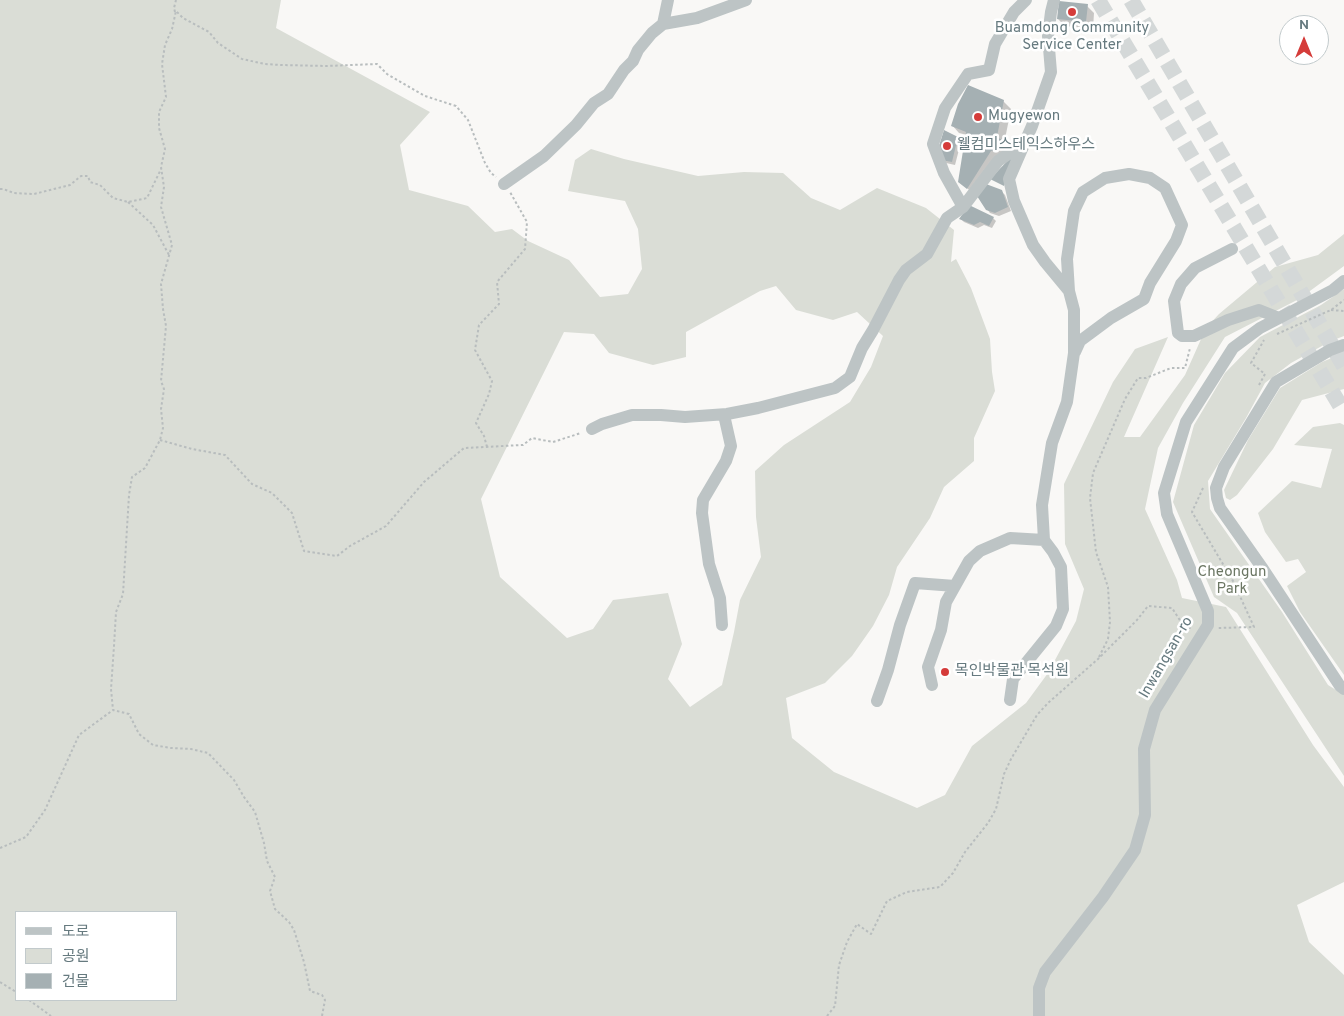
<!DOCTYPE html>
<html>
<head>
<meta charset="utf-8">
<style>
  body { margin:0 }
  #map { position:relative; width:1344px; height:1016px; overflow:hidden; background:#f9f8f6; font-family:Overpass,"Noto Sans KR",sans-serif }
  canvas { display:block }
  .legend { position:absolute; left:15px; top:911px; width:162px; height:90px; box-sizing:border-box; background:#fff; border:1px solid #c2cacc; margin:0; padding:6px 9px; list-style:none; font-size:15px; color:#667a7f }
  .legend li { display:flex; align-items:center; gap:10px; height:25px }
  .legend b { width:25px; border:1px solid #c2cacc }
  .north { position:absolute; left:1279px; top:15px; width:50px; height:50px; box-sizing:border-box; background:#fff; border:1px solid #c2cacc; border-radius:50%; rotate:0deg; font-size:14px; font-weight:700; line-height:20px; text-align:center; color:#667a7f }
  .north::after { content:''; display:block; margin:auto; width:18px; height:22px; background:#d53c3a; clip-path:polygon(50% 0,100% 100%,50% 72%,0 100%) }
</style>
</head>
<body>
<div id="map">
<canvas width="1344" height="1016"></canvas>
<ul class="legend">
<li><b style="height:6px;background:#bdc4c5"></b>도로</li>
<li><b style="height:14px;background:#daddd6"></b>공원</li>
<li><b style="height:14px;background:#a5b0b3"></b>건물</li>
</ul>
<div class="north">N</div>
</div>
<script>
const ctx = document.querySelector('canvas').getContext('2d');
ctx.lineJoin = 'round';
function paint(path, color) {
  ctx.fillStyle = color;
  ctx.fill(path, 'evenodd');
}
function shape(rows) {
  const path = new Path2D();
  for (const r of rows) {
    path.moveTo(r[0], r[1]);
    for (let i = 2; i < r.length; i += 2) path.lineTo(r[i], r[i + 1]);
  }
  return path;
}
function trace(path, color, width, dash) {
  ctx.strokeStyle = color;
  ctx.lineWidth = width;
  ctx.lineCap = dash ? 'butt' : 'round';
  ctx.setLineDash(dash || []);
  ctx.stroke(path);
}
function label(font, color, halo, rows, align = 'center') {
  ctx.font = font + ' Overpass,"Noto Sans KR",sans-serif';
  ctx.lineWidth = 5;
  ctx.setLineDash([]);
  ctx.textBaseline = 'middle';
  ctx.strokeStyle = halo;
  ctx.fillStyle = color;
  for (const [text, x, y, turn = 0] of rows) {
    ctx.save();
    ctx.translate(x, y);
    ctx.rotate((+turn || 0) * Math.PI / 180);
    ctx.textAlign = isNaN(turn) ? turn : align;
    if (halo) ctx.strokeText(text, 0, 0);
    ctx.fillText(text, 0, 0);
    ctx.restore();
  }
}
const green = shape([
  [0,0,281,0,276,28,430,112,400,145,409,190,468,206,495,232,512,229,528,241,569,260,600,297,628,294,642,269,638,229,625,201,568,191,575,160,591,149,624,159,698,176,744,172,783,173,811,198,840,210,877,188,926,208,954,230,951,262,956,259,971,288,990,339,992,372,995,391,974,438,974,461,944,487,930,518,897,567,889,595,873,626,852,656,825,683,786,698,792,738,834,772,917,808,945,795,972,746,1026,703,1048,673,1076,621,1084,589,1065,544,1064,484,1113,382,1135,349,1168,337,1124,437,1140,437,1185,375,1206,328,1219,314,1275,267,1318,255,1344,234,1344,266,1299,299,1225,337,1183,403,1158,448,1145,509,1177,580,1182,598,1226,607,1313,745,1344,787,1344,882,1297,905,1309,942,1344,975,1344,1016,0,1016],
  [776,286,796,310,833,320,857,312,883,336,871,367,850,402,784,445,755,471,756,517,761,557,740,600,734,632,722,685,690,707,668,679,682,644,668,593,613,600,593,629,567,638,500,577,481,499,564,332,594,334,609,353,653,365,686,357,686,332,760,291],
  [16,912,176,912,176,1000,16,1000],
  [1344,289,1344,336,1331,341,1291,363,1265,383,1246,418,1208,481,1210,509,1282,612,1328,685,1344,695,1344,776,1237,613,1214,597,1173,502,1194,425,1225,373,1260,337,1321,305],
  [1344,353,1344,389,1302,400,1273,449,1237,495,1230,500,1226,498,1224,490,1248,440,1280,388,1322,362],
  [1340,423,1344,425,1344,675,1300,612,1287,586,1306,572,1298,559,1286,562,1265,532,1258,513,1292,481,1321,488,1332,449,1294,445,1313,427]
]);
const shadow = shape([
  [1087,6,1094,13,1093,29,1065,26,1058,19],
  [1003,101,1011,109,1004,144,1009,148,975,195,960,182,967,135,959,133,952,125],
  [958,138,961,142,955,165,946,163,940,149],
  [1001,191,1005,195,1011,211,999,216,990,213,987,209],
  [993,218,996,221,992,228,984,225,978,228,964,222,961,219]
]);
const building = shape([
  [1059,1,1088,4,1086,22,1057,19],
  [968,85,1004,100,997,137,1002,140,998,150,991,151,967,189,958,182,966,132,951,126,958,104],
  [944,130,958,137,952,162,941,160,938,149],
  [1015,153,1004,186,990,179],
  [986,184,1002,190,1008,207,995,213,986,210,977,196],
  [969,205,994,217,989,226,980,222,974,225,959,219]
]);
const majorTunnel = shape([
  [1098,0,1344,412],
  [1131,0,1344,366]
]);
const path = shape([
  [175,12,174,8,176,0],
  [0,189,3,189,14,193,34,194,70,185,81,176,88,176,90,182,100,185,113,198,128,202,147,198,161,169],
  [128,202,153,225,169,255],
  [1331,310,1344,311],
  [1277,334,1331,310,1344,300],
  [1259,385,1265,374,1251,363,1264,340],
  [160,440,192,449,225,455,252,484,272,493,292,513,304,551,337,556,350,546,386,526,424,482,464,448,523,445,532,438,553,442,581,433],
  [487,447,484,436,476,423,489,394,492,381,475,350,479,325,499,304,497,282,525,249,527,222,510,192],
  [1203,488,1192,512,1233,581,1254,627,1218,628],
  [1099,657,1108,639,1110,622,1108,587,1096,552,1090,498,1093,473,1125,399,1138,378,1146,378,1171,368,1185,368,1190,348],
  [0,848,26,837,45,810,79,735,113,710],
  [0,982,16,992],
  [29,1000,51,1016],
  [322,1016,325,1000,322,995,310,991,304,962,294,930,289,922,275,909,270,891,275,877,267,861,264,843,255,812,244,797,234,780,208,753,191,749,171,748,153,745,139,734,129,714,113,710,111,689,114,646,116,612,123,594,129,495,132,477,145,468,160,440,163,428,161,409,164,389,161,381,166,326,163,309,161,284,172,245,161,207,164,187,161,167,165,149,159,128,159,112,166,97,162,64,165,45,172,29,176,11,183,18,209,32,218,43,242,59,265,64,281,65,326,66,377,64,387,74,425,96,456,106,468,120,485,163,491,173,496,177],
  [827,1016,835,1006,839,965,847,942,857,924,871,934,887,901,907,892,940,887,953,873,965,852,988,823,996,809,1004,774,1011,759,1037,715,1048,703,1098,659,1137,620,1148,606,1172,608,1185,628,1191,628]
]);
const minor = shape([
  [663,24,668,0],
  [504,184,544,156,576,125,594,103,608,94,624,70,633,61,638,50,652,33,663,24,697,18,746,0],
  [963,207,944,173,933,144,945,108,968,74,989,70,995,44,1014,12,1026,0],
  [1232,249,1195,268,1181,284,1174,301,1178,333,1182,336,1194,336,1228,320,1259,310,1279,318],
  [1069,291,1067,259,1074,211,1083,192,1105,178,1129,174,1150,178,1165,188,1182,225,1176,241,1150,283,1144,299,1111,318,1080,341,1075,352],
  [1344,345,1330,350,1276,382,1224,467,1216,488,1217,498,1220,508,1263,569,1340,686,1344,689],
  [592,429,602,424,632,415,661,415,685,417,727,414,758,408,835,388,850,377,862,348,873,330,899,280,906,270,927,254,947,218,963,207,998,161,1023,144],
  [1044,540,1042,505,1052,443,1067,402,1074,353,1074,310,1069,291,1045,262,1033,245,1014,201,1009,179,1032,126,1051,72,1048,36,1051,12,1054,0],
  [722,625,720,598,709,564,702,513,703,500,726,461,731,446,724,415],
  [932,685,928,667,941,630,946,602,969,561,980,551,1010,538,1044,540,1053,552,1061,567,1063,609,1056,626,1013,679,1010,700],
  [877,701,888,670,900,625,915,583,955,586],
  [1039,1016,1039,988,1045,972,1103,897,1135,850,1145,815,1144,749,1155,710,1208,625,1208,611,1167,514,1164,493,1186,422,1233,348,1260,328,1333,290,1344,281]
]);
const markers = [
  [1072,12,5,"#d53c3a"],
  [978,117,5,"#d53c3a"],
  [947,146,5,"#d53c3a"],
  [945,672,5,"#d53c3a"]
];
const poiNames = [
  ["Buamdong Community",1072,29,"center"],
  ["Service Center",1072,46,"center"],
  ["Mugyewon",988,117],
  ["웰컴미스테익스하우스",957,146],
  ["목인박물관 목석원",955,672]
];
const parkNames = [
  ["Cheongun",1232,573],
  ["Park",1232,590]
];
const streetNames = [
  ["Inwangsan-ro",1167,658,-60]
];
paint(green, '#daddd6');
paint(shadow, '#0003');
paint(building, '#a5b0b3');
trace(majorTunnel, '#d4d8d8', 16, [16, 8]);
trace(path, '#b8bdbe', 2, [2.5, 2.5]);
trace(minor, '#bdc4c5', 12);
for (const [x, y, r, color] of markers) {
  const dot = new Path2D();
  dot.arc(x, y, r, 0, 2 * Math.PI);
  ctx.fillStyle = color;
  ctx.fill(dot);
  trace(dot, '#fff', 2);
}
label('15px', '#667a7f', '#fff', poiNames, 'left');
label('15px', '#6c7764', '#fff', parkNames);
label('15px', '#667a7f', '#fff', streetNames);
</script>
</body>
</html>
